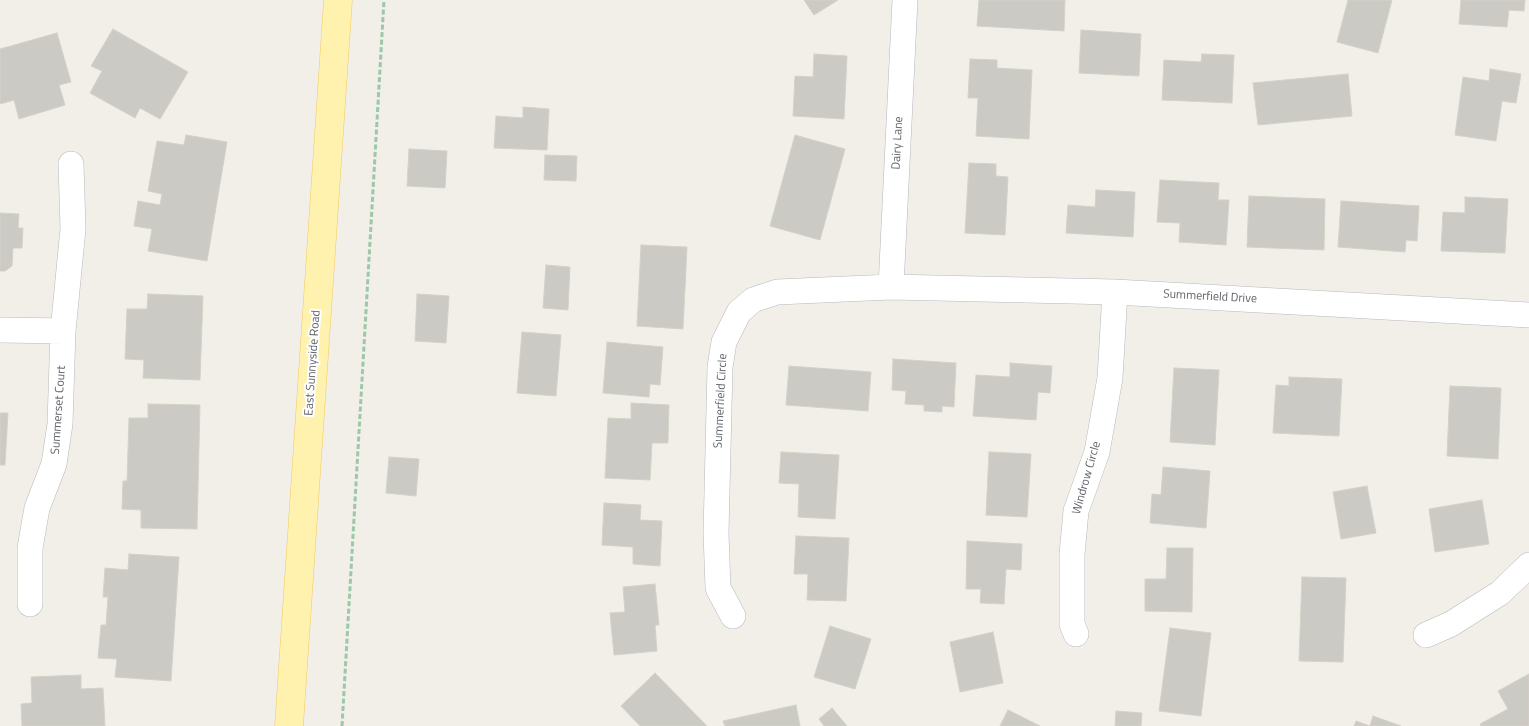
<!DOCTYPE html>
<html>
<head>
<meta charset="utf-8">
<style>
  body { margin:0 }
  canvas { display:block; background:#f1efe8 }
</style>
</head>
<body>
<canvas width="1529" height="726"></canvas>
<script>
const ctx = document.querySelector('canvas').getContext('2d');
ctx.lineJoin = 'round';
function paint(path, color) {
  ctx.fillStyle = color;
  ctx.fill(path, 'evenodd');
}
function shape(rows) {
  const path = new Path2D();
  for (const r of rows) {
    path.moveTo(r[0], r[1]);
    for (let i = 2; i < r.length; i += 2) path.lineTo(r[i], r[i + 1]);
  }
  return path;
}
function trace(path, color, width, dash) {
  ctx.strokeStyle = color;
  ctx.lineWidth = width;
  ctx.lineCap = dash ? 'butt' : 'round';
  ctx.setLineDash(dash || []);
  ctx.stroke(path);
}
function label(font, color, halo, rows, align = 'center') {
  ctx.font = font + ' "Titillium Web",sans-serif';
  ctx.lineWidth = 4;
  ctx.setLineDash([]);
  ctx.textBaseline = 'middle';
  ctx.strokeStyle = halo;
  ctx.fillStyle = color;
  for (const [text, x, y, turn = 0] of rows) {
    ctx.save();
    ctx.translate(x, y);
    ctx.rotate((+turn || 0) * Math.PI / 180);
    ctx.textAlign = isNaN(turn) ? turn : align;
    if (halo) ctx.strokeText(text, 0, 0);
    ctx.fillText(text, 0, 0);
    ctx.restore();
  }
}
const building = shape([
  [804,0,838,0,814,15,804,0],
  [979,0,1065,0,1064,31,977,26,979,0],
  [1348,0,1392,0,1378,53,1337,42,1348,0],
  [1461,0,1525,0,1524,11,1509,10,1507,27,1459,24,1461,0],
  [113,29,188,72,160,119,140,108,135,118,90,93,102,71,91,66,113,29],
  [1081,30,1141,34,1139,76,1079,73,1081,30],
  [57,33,71,82,59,85,65,105,19,119,14,100,0,104,0,49,57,33],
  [814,54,847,56,844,119,793,116,795,76,813,77,814,54],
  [1202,54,1234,55,1232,103,1162,100,1164,60,1201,62,1202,54],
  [970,59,997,60,997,68,1032,70,1029,139,976,136,978,98,968,98,970,59],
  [1490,69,1521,74,1516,103,1502,101,1496,141,1455,135,1463,77,1489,81,1490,69],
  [1348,74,1352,116,1258,125,1253,83,1348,74],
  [523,107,549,109,547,150,494,148,496,116,523,118,523,107],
  [186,135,227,142,207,261,148,251,152,229,134,226,138,201,160,205,162,194,148,191,157,141,184,145,186,135],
  [795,135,845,149,820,240,770,226,795,135],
  [409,149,447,151,445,188,407,186,409,149],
  [545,155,577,156,576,181,544,180,545,155],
  [969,163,996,164,996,176,1008,177,1005,235,965,233,969,163],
  [1160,180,1219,183,1218,200,1229,200,1226,245,1179,242,1180,223,1157,222,1160,180],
  [1096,190,1135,192,1133,237,1066,233,1068,205,1095,207,1096,190],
  [1249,196,1325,199,1324,250,1247,247,1249,196],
  [1465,197,1508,199,1505,253,1441,251,1443,212,1465,213,1465,197],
  [1341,201,1419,206,1417,241,1406,240,1405,252,1338,247,1341,201],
  [0,213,19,214,18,228,23,228,22,248,13,248,12,266,5,271,0,271,0,213],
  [641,245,687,247,683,329,637,326,641,245],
  [546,265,570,267,568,310,543,308,546,265],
  [148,294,203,296,200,380,143,378,144,360,125,359,127,309,147,309,148,294],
  [417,294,449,296,446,343,415,341,417,294],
  [522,332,561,335,556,396,517,393,522,332],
  [607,342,663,347,660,385,650,384,649,397,603,393,607,342],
  [893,359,956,363,954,407,942,406,942,412,924,411,924,405,905,404,906,391,892,390,893,359],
  [1010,363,1052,366,1050,393,1038,392,1036,420,973,416,976,375,1010,377,1010,363],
  [789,366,871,372,868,411,786,405,789,366],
  [1174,368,1219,370,1215,445,1170,442,1174,368],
  [1289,377,1342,379,1339,436,1273,433,1276,385,1289,386,1289,377],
  [1450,386,1501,388,1498,459,1447,456,1450,386],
  [631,403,669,405,668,443,652,443,650,480,605,478,608,418,631,419,631,403],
  [148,404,200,405,197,529,141,528,141,510,122,509,123,481,127,481,129,418,148,418,148,404],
  [0,413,8,413,5,465,0,465,0,413],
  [781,452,839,455,835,519,798,517,799,484,779,483,781,452],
  [989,452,1031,454,1027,517,986,515,989,452],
  [389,457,419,459,416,496,386,493,389,457],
  [1163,467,1210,471,1206,528,1150,523,1152,494,1161,495,1163,467],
  [1367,486,1376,533,1341,539,1333,492,1367,486],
  [1482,500,1489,544,1435,552,1429,509,1482,500],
  [604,503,641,505,640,520,662,521,660,566,633,564,633,547,602,545,604,503],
  [796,536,849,538,846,601,807,600,808,574,794,574,796,536],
  [967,541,1022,544,1021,570,1006,569,1004,604,980,603,981,589,966,589,967,541],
  [1167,548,1193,548,1192,612,1145,611,1145,579,1166,579,1167,548],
  [129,554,179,557,171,681,115,677,117,659,98,658,101,625,106,625,108,597,103,597,105,568,128,570,129,554],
  [1302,577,1346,578,1343,662,1299,661,1302,577],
  [655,584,659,625,655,625,657,651,614,655,610,613,625,612,623,587,655,584],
  [830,626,871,639,855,689,814,677,830,626],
  [1170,628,1211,633,1201,716,1159,711,1170,628],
  [993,632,1003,683,960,692,950,642,993,632],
  [655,673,707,726,640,726,621,706,655,673],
  [1529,674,1529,726,1481,726,1480,724,1508,709,1498,691,1529,674],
  [81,675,81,689,103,688,105,726,22,726,21,704,32,703,31,677,81,675],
  [796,705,800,726,725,726,723,721,796,705],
  [832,708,847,726,824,726,819,719,832,708],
  [1008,710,1040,726,1000,726,1008,710],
  [1116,711,1142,713,1141,726,1115,726,1116,711],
  [1373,716,1401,726,1354,726,1356,721,1370,726,1373,716]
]);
const path = shape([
  [342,726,384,0]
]);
const street = shape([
  [891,287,905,0],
  [0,330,63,331],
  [30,604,30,548,37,508,54,464,60,424,63,331,73,229,71,164],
  [733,616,718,588,716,533,720,367,724,342,739,312,753,300,777,292,891,287,1115,292,1529,315],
  [1076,634,1072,624,1072,554,1076,511,1097,452,1110,378,1115,292],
  [1426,635,1451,624,1500,593,1529,565]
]);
const primary = shape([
  [289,726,338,0]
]);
const streetNames = [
  ["Dairy Lane",898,143,-87],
  ["Summerfield Drive",1210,297,3],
  ["East Sunnyside Road",313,363,-86],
  ["Summerfield Circle",721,401,-87],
  ["Summerset Court",59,410,-86],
  ["Windrow Circle",1087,478,-74]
];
paint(building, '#cccac5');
trace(building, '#d6d1c6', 1);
trace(street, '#b5b8bc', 26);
trace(primary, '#f2c960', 29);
trace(path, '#9cc7a9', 3, [5, 2.5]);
trace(street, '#fff', 25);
trace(primary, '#fff2af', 28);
label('12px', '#5f6368', '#fff', streetNames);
</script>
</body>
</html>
